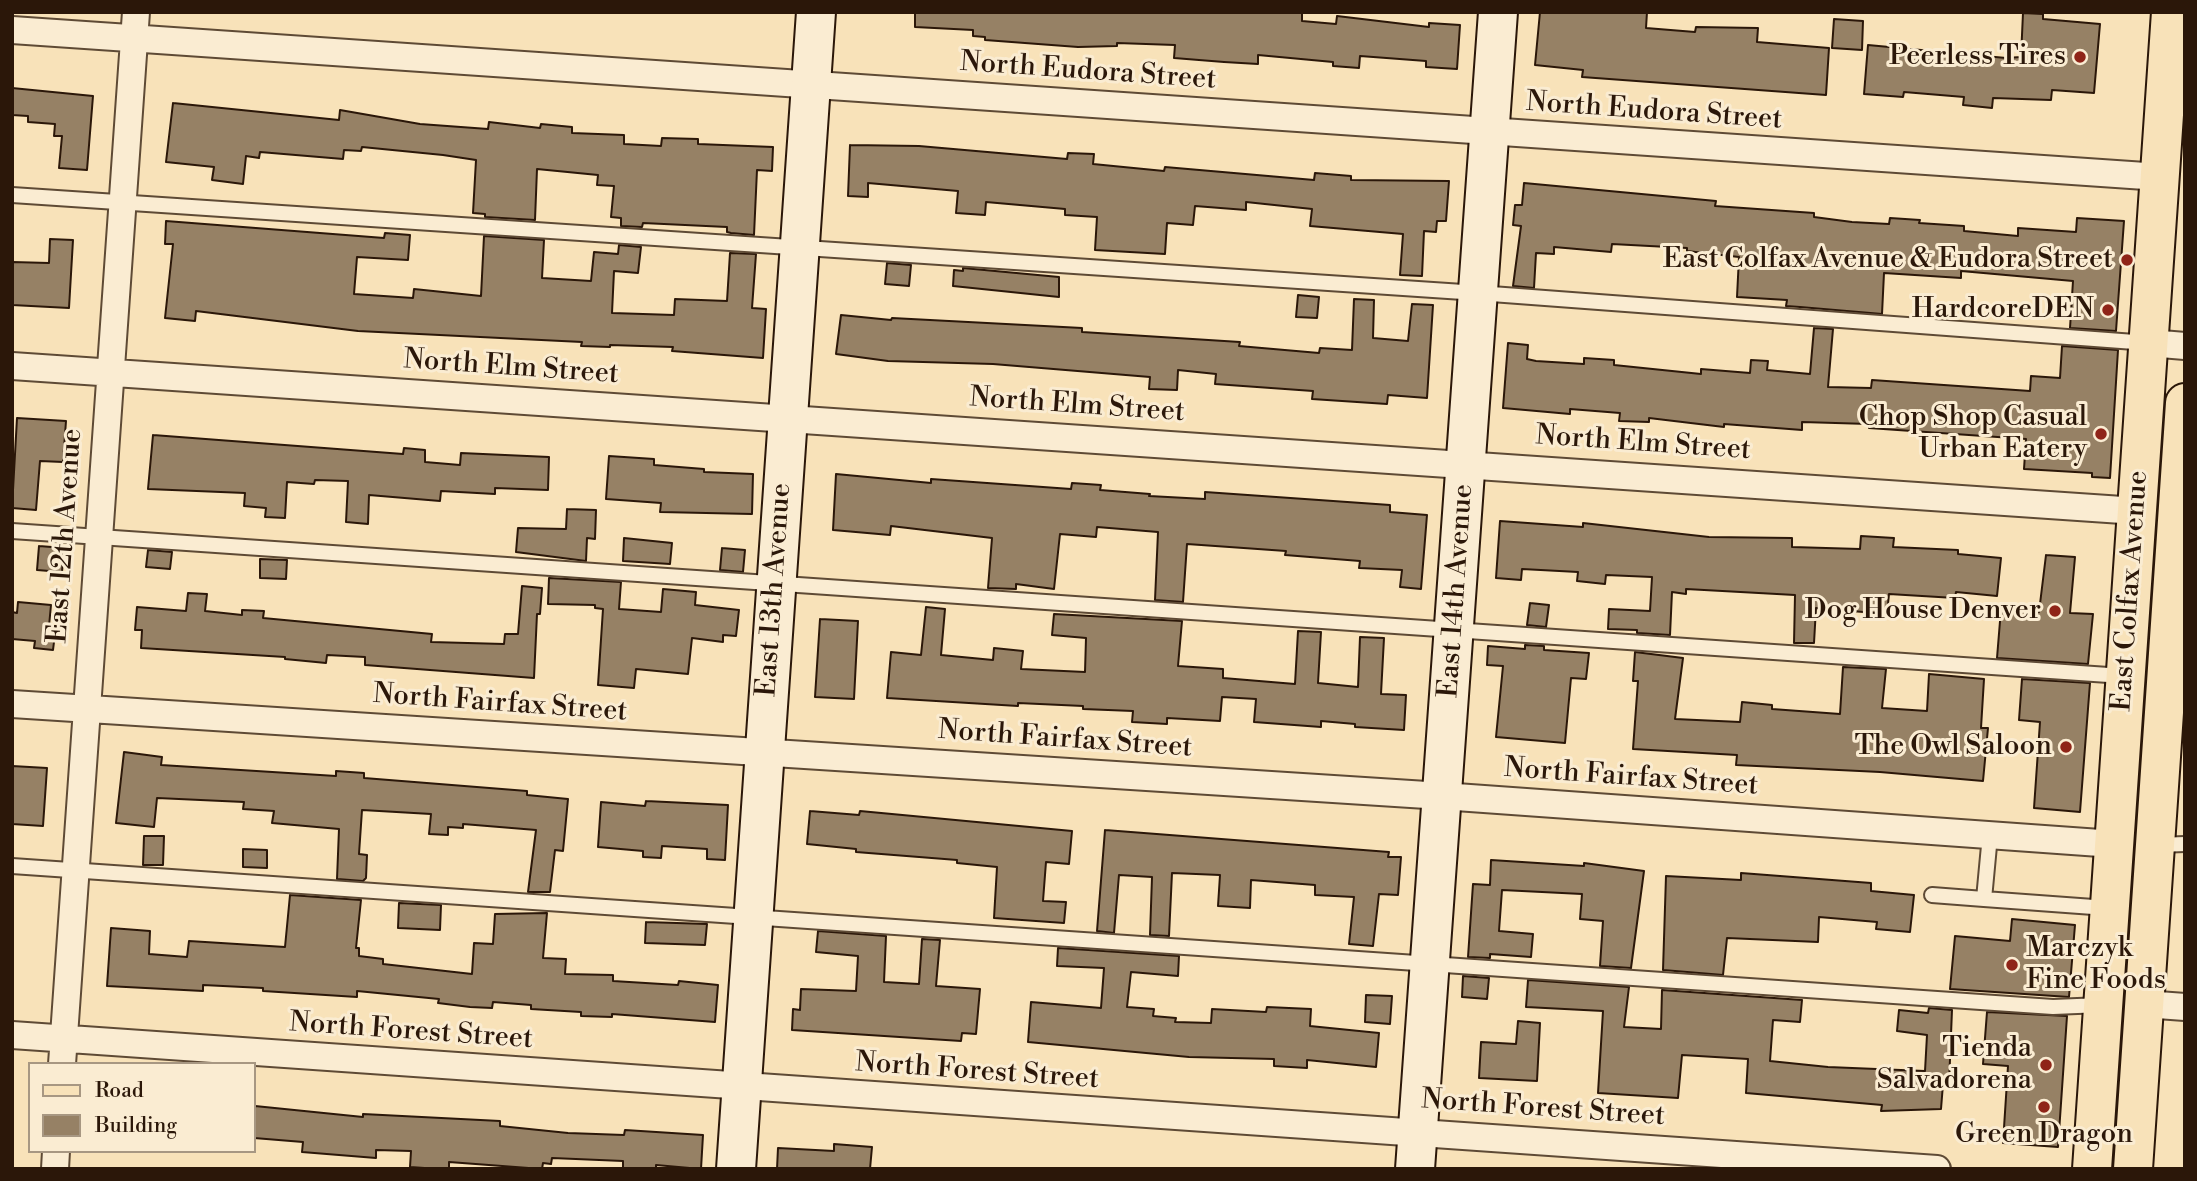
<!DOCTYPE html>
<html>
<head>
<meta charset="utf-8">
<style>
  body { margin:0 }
  #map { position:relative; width:2197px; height:1181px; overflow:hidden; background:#f8e2b9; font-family:"Libre Bodoni",serif }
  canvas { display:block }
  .frame { position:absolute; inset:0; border:14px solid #2b1709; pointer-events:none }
  .legend { position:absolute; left:28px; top:1062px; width:228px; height:91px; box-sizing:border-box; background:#faecd2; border:2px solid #a79782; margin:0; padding:9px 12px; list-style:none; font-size:21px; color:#2b1709 }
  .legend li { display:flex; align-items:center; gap:14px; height:35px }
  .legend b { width:35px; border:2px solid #a79782 }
</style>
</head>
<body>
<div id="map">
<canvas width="2197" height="1181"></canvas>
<div class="frame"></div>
<ul class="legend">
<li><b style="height:9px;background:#f8e2b9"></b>Road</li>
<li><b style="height:19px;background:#968165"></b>Building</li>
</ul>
</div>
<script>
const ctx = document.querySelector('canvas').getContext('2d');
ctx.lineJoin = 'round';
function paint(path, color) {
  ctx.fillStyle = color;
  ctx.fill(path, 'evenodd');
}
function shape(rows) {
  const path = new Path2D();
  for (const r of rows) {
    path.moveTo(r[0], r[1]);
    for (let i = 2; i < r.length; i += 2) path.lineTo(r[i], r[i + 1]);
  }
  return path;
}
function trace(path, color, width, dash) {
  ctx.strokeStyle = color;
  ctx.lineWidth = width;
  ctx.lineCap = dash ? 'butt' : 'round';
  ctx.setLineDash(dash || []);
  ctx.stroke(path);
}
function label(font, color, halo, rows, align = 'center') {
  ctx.font = font + ' "Libre Bodoni",serif';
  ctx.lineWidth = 6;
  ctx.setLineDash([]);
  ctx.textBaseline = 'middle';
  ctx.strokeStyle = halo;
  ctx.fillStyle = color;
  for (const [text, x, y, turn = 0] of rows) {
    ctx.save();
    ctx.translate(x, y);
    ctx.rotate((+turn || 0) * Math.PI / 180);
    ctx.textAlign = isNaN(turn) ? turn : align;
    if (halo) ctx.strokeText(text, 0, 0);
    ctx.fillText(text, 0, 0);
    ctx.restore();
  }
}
const building = shape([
  [915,12,1302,12,1302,21,1336,24,1337,16,1429,27,1429,23,1460,25,1457,69,1426,67,1426,61,1360,56,1359,68,1333,66,1333,62,1258,55,1258,64,1224,62,1174,58,1175,45,1117,43,1117,46,1078,47,985,40,985,37,973,36,973,30,915,27,915,12],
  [1540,12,1647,12,1646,28,1695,32,1696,27,1758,28,1757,42,1829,48,1826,95,1582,77,1583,70,1535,65,1540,12],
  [2023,13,2043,14,2043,19,2100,24,2094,93,2052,90,2051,100,1993,98,1992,108,1963,105,1964,97,1904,92,1903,97,1864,94,1868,45,2006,58,2021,57,2023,13],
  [1834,19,1863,21,1862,50,1832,48,1834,19],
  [12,88,93,96,87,170,59,168,62,136,54,136,55,124,28,122,28,116,12,115,12,88],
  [173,103,339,120,340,110,420,124,488,129,489,122,540,128,541,124,572,127,572,133,624,135,624,144,661,146,662,138,698,139,698,144,773,147,772,171,757,170,754,235,731,233,727,232,727,227,643,223,642,227,621,226,621,218,611,217,614,186,597,185,598,175,537,169,535,220,485,217,485,214,473,213,476,160,443,155,362,147,361,151,344,150,343,159,260,152,259,158,246,156,243,184,212,180,214,167,166,162,173,103],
  [850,145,919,146,1067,159,1068,153,1094,154,1093,164,1164,171,1165,167,1314,180,1315,173,1351,176,1351,180,1449,181,1446,221,1437,221,1436,232,1424,231,1422,276,1400,275,1403,234,1310,226,1312,209,1246,202,1246,210,1195,206,1193,225,1167,223,1165,254,1095,250,1097,217,1065,215,1065,209,986,202,985,215,956,213,958,191,868,183,868,197,848,196,850,145],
  [1524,183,1716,201,1715,206,1814,213,1814,217,1852,222,1889,224,1890,218,1920,220,1919,223,1964,226,1964,231,2018,236,2018,228,2076,232,2077,218,2124,221,2116,331,2070,328,2073,281,1961,271,1961,278,1884,273,1882,314,1800,307,1786,306,1787,300,1737,297,1739,257,1687,251,1687,248,1612,244,1611,252,1554,247,1554,254,1536,253,1534,288,1513,286,1521,226,1513,225,1515,205,1522,205,1524,183],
  [166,221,384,238,385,233,410,235,408,260,357,257,354,294,413,298,414,289,481,296,484,236,544,240,542,278,591,281,594,252,618,254,619,245,641,247,638,273,614,271,612,313,674,315,675,299,727,301,730,253,756,254,752,308,766,309,763,358,672,351,673,347,610,345,610,347,581,346,582,342,358,331,196,311,195,321,165,318,173,244,165,244,166,221],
  [50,239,73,240,69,308,12,305,12,262,49,263,50,239],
  [887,263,911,265,909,286,885,284,887,263],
  [963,268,1059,277,1059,297,953,286,954,270,963,271,963,268],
  [1298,295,1319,297,1317,318,1296,317,1298,295],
  [1354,299,1374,300,1373,338,1408,341,1412,304,1433,305,1427,398,1388,395,1387,404,1312,399,1313,391,1215,384,1216,374,1178,370,1177,390,1149,389,1150,377,993,364,888,361,836,354,841,315,891,320,892,318,1082,328,1082,332,1240,342,1239,346,1319,353,1320,348,1352,350,1354,299],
  [1814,328,1833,329,1828,387,1871,388,1872,380,2030,391,2031,376,2060,378,2062,346,2118,350,2110,478,2092,477,2092,473,2024,469,2026,439,1869,428,1869,424,1802,422,1802,430,1724,424,1724,427,1649,418,1649,422,1619,421,1620,413,1570,409,1570,414,1503,408,1508,343,1528,345,1527,359,1536,361,1584,364,1584,358,1614,360,1614,365,1701,374,1701,369,1750,373,1751,360,1768,361,1767,370,1810,374,1814,328],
  [17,418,66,421,63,462,40,461,36,510,12,508,17,418],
  [153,435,403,454,404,448,425,450,425,462,460,465,461,453,549,457,548,490,495,488,495,494,441,491,440,501,369,495,368,524,346,522,348,481,315,480,314,484,287,482,285,518,265,517,266,508,244,506,245,493,148,489,153,435],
  [609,456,654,459,654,465,704,469,704,472,753,474,752,514,660,512,661,503,606,499,609,456],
  [836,474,931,483,931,479,1071,489,1072,483,1101,485,1100,490,1150,494,1149,496,1205,499,1205,492,1390,505,1390,512,1427,515,1421,589,1400,587,1402,570,1359,568,1360,561,1285,555,1286,551,1187,544,1183,602,1155,600,1158,532,1097,527,1096,537,1060,534,1054,589,1016,584,1016,589,988,588,992,538,891,526,890,535,833,530,836,474],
  [567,509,596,510,595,539,587,538,586,561,516,552,518,528,566,529,567,509],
  [1500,521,1583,527,1583,523,1709,537,1792,538,1792,547,1860,549,1861,536,1894,538,1893,547,1958,550,1958,554,2001,558,1997,596,1956,592,1955,598,1889,594,1887,614,1816,608,1814,643,1794,643,1795,595,1686,589,1686,594,1672,592,1670,635,1637,633,1637,630,1608,629,1609,609,1650,611,1652,577,1606,575,1605,584,1577,581,1578,572,1522,569,1521,580,1496,578,1500,521],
  [624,538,672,543,670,564,623,561,624,538],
  [39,546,64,548,62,572,37,570,39,546],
  [722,548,745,550,743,572,720,570,722,548],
  [148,550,172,552,170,569,146,567,148,550],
  [2046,555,2075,557,2070,613,2093,614,2088,664,1997,658,2001,609,2039,612,2046,555],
  [260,559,287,560,286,579,260,578,260,559],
  [549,578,621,582,619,609,661,612,663,589,696,592,695,605,739,610,736,636,723,635,723,642,692,638,688,674,636,669,634,688,598,685,603,609,595,608,595,605,548,604,549,578],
  [522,586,542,588,540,614,537,614,534,678,365,665,365,657,327,655,326,663,285,659,285,657,141,648,142,630,135,630,137,607,186,611,188,593,207,594,205,611,242,615,242,610,264,611,263,618,432,634,431,642,504,644,505,634,518,634,522,586],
  [18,602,51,605,49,626,56,626,53,650,34,648,35,641,12,639,12,612,17,613,18,602],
  [1530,603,1549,605,1546,627,1527,625,1530,603],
  [926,607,945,609,941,655,993,660,994,648,1023,651,1021,669,1085,672,1086,638,1052,635,1054,614,1182,621,1178,666,1223,669,1223,678,1295,684,1298,631,1321,632,1318,683,1358,687,1360,637,1384,638,1381,694,1406,695,1404,730,1355,727,1355,724,1321,721,1321,727,1254,722,1256,699,1222,697,1220,721,1167,718,1167,724,1132,722,1133,711,1083,709,1083,706,1018,703,1018,706,887,698,891,652,921,655,926,607],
  [820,619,858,621,854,699,815,697,820,619],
  [1525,645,1544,646,1544,650,1589,653,1586,679,1571,678,1565,743,1496,737,1503,666,1487,665,1488,646,1525,649,1525,645],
  [1635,652,1683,658,1675,719,1740,722,1742,702,1772,705,1772,709,1840,714,1843,667,1886,669,1882,708,1927,711,1929,674,1984,679,1981,728,1988,728,1983,781,1880,772,1736,765,1737,755,1633,749,1638,681,1633,681,1635,652],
  [2022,679,2090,683,2080,812,2034,808,2040,722,2019,720,2022,679],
  [124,752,162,757,161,765,336,776,336,771,364,773,364,778,527,791,527,795,568,799,563,851,555,850,550,892,528,892,536,830,463,824,463,828,448,827,448,835,429,834,431,814,362,810,359,854,367,855,366,878,363,881,337,879,339,829,272,823,274,811,243,809,244,802,157,798,154,827,116,823,124,752],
  [12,766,47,768,43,826,12,824,12,766],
  [646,801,728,805,725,860,707,859,707,849,662,846,661,858,643,857,643,851,598,847,601,802,645,806,646,801],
  [810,811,859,815,860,811,1072,831,1069,864,1046,862,1043,901,1066,902,1064,923,994,918,997,867,957,863,957,860,856,852,856,849,807,844,810,811],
  [1105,830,1389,852,1388,857,1401,857,1398,895,1379,894,1373,946,1349,944,1354,897,1315,895,1315,885,1251,880,1250,908,1218,906,1220,875,1172,873,1169,936,1150,935,1152,877,1119,875,1114,933,1097,931,1105,830],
  [144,836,164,836,163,865,143,865,144,836],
  [243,849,267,850,267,868,243,867,243,849],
  [1491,860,1584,866,1584,863,1644,871,1631,968,1600,966,1603,921,1580,919,1582,894,1502,890,1499,931,1533,934,1531,957,1490,954,1490,958,1468,957,1473,884,1490,885,1491,860],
  [1741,873,1871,883,1871,891,1914,895,1910,932,1876,929,1877,922,1819,917,1818,942,1727,938,1723,975,1663,970,1666,876,1741,880,1741,873],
  [290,895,361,900,356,948,359,948,359,956,383,959,383,964,472,974,474,943,493,944,495,914,547,913,543,958,566,959,565,974,613,975,613,981,678,985,679,981,718,985,715,1022,612,1014,612,1017,581,1016,581,1012,531,1009,531,1005,493,1002,492,1008,470,1007,438,1003,439,999,357,991,357,997,263,991,263,988,203,985,203,991,107,986,111,928,150,931,149,954,187,957,189,941,285,947,290,895],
  [399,903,441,905,440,930,398,928,399,903],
  [2012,919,2075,925,2069,997,1950,989,1955,936,2010,941,2012,919],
  [646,922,707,924,705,945,645,943,646,922],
  [818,931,886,936,884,982,919,984,922,939,940,940,936,986,980,989,976,1034,962,1033,961,1041,792,1030,793,1009,800,1010,801,989,856,991,858,956,816,952,818,931],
  [1058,948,1179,956,1178,976,1131,972,1127,1007,1154,1009,1153,1016,1176,1018,1175,1022,1211,1023,1212,1009,1266,1012,1267,1007,1311,1009,1310,1026,1379,1033,1376,1067,1307,1060,1307,1068,1274,1066,1274,1059,1189,1057,1028,1042,1031,1002,1101,1008,1104,968,1057,966,1058,948],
  [1463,976,1489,978,1487,999,1462,997,1463,976],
  [1528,980,1629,987,1624,1027,1661,1029,1662,990,1802,1000,1800,1022,1773,1020,1770,1061,1828,1067,1925,1071,1927,1035,1897,1031,1899,1010,1928,1013,1929,1008,1952,1010,1949,1084,1943,1084,1941,1109,1881,1111,1882,1105,1746,1093,1748,1059,1682,1055,1678,1098,1598,1093,1603,1011,1526,1007,1528,980],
  [1366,995,1392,996,1390,1024,1365,1022,1366,995],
  [1987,1012,2067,1016,2058,1147,2003,1143,2008,1066,1983,1064,1987,1012],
  [1518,1021,1540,1023,1537,1081,1479,1078,1481,1042,1516,1044,1518,1021],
  [255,1106,363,1117,363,1114,500,1121,500,1126,568,1133,624,1135,625,1130,703,1135,701,1169,656,1165,656,1169,623,1169,623,1161,552,1158,551,1164,543,1163,542,1169,449,1162,449,1169,439,1169,410,1167,411,1151,376,1150,376,1158,302,1152,303,1142,254,1138,255,1106],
  [834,1144,872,1147,870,1169,777,1169,778,1148,834,1151,834,1144]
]);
const service = shape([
  [12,195,1478,293,2148,343],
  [12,531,2123,676],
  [1990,835,1984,899,2107,908],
  [2158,845,2185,844],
  [12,866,2053,1007,2102,1005],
  [1932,895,1984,899]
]);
const minor = shape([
  [12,30,2160,177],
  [2149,343,2185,346],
  [12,366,2137,511],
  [12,704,1442,796,2114,844],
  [2144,1004,2185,1007],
  [12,1035,1937,1169],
  [62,1064,136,12],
  [55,1169,56,1151]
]);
const secondary = shape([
  [736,1169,816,12],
  [1415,1169,1498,12]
]);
const primary = shape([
  [2092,1169,2171,12],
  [2133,1169,2185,403]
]);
const markers = [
  [2080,57,7,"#8f2418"],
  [2127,260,7,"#8f2418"],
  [2108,310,7,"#8f2418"],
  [2101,434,7,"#8f2418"],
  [2055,611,7,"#8f2418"],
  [2066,747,7,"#8f2418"],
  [2012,965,7,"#8f2418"],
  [2046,1065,7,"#8f2418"],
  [2044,1107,7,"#8f2418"]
];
const poiNames = [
  ["Peerless Tires",2066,57],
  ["East Colfax Avenue & Eudora Street",2113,260],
  ["HardcoreDEN",2094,310],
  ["Chop Shop Casual",2087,418],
  ["Urban Eatery",2087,450],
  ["Dog House Denver",2041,611],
  ["The Owl Saloon",2052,747],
  ["Marczyk",2026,949,"left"],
  ["Fine Foods",2026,981,"left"],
  ["Tienda",2032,1049],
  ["Salvadorena",2032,1081],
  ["Green Dragon",2044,1135,"center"]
];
const streetNames = [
  ["North Eudora Street",1088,72,4],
  ["North Eudora Street",1654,112,4],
  ["North Elm Street",511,368,4],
  ["North Elm Street",1077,406,4],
  ["North Elm Street",1643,444,4],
  ["East 12th Avenue",66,536,-86],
  ["East 13th Avenue",775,590,-86],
  ["East 14th Avenue",1457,591,-86],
  ["East Colfax Avenue",2131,591,-86],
  ["North Fairfax Street",500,704,4],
  ["North Fairfax Street",1065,740,4],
  ["North Fairfax Street",1631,778,4],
  ["North Forest Street",411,1032,4],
  ["North Forest Street",977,1072,4],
  ["North Forest Street",1543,1109,4]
];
paint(building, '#968165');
trace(building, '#2b1709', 2);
trace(service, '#5e4a35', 18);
trace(minor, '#5e4a35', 30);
trace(secondary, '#2b1709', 42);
trace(primary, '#2b1709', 42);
trace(service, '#faecd2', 14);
trace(minor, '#faecd2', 26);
trace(secondary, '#faecd2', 38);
trace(primary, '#f8e2b9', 38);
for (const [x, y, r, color] of markers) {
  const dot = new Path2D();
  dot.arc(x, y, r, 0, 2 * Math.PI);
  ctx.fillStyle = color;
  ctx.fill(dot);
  trace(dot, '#faecd2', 2.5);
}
label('28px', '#2b1709', '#faecd2', poiNames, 'right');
label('28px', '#2b1709', '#faecd2', streetNames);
</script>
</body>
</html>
